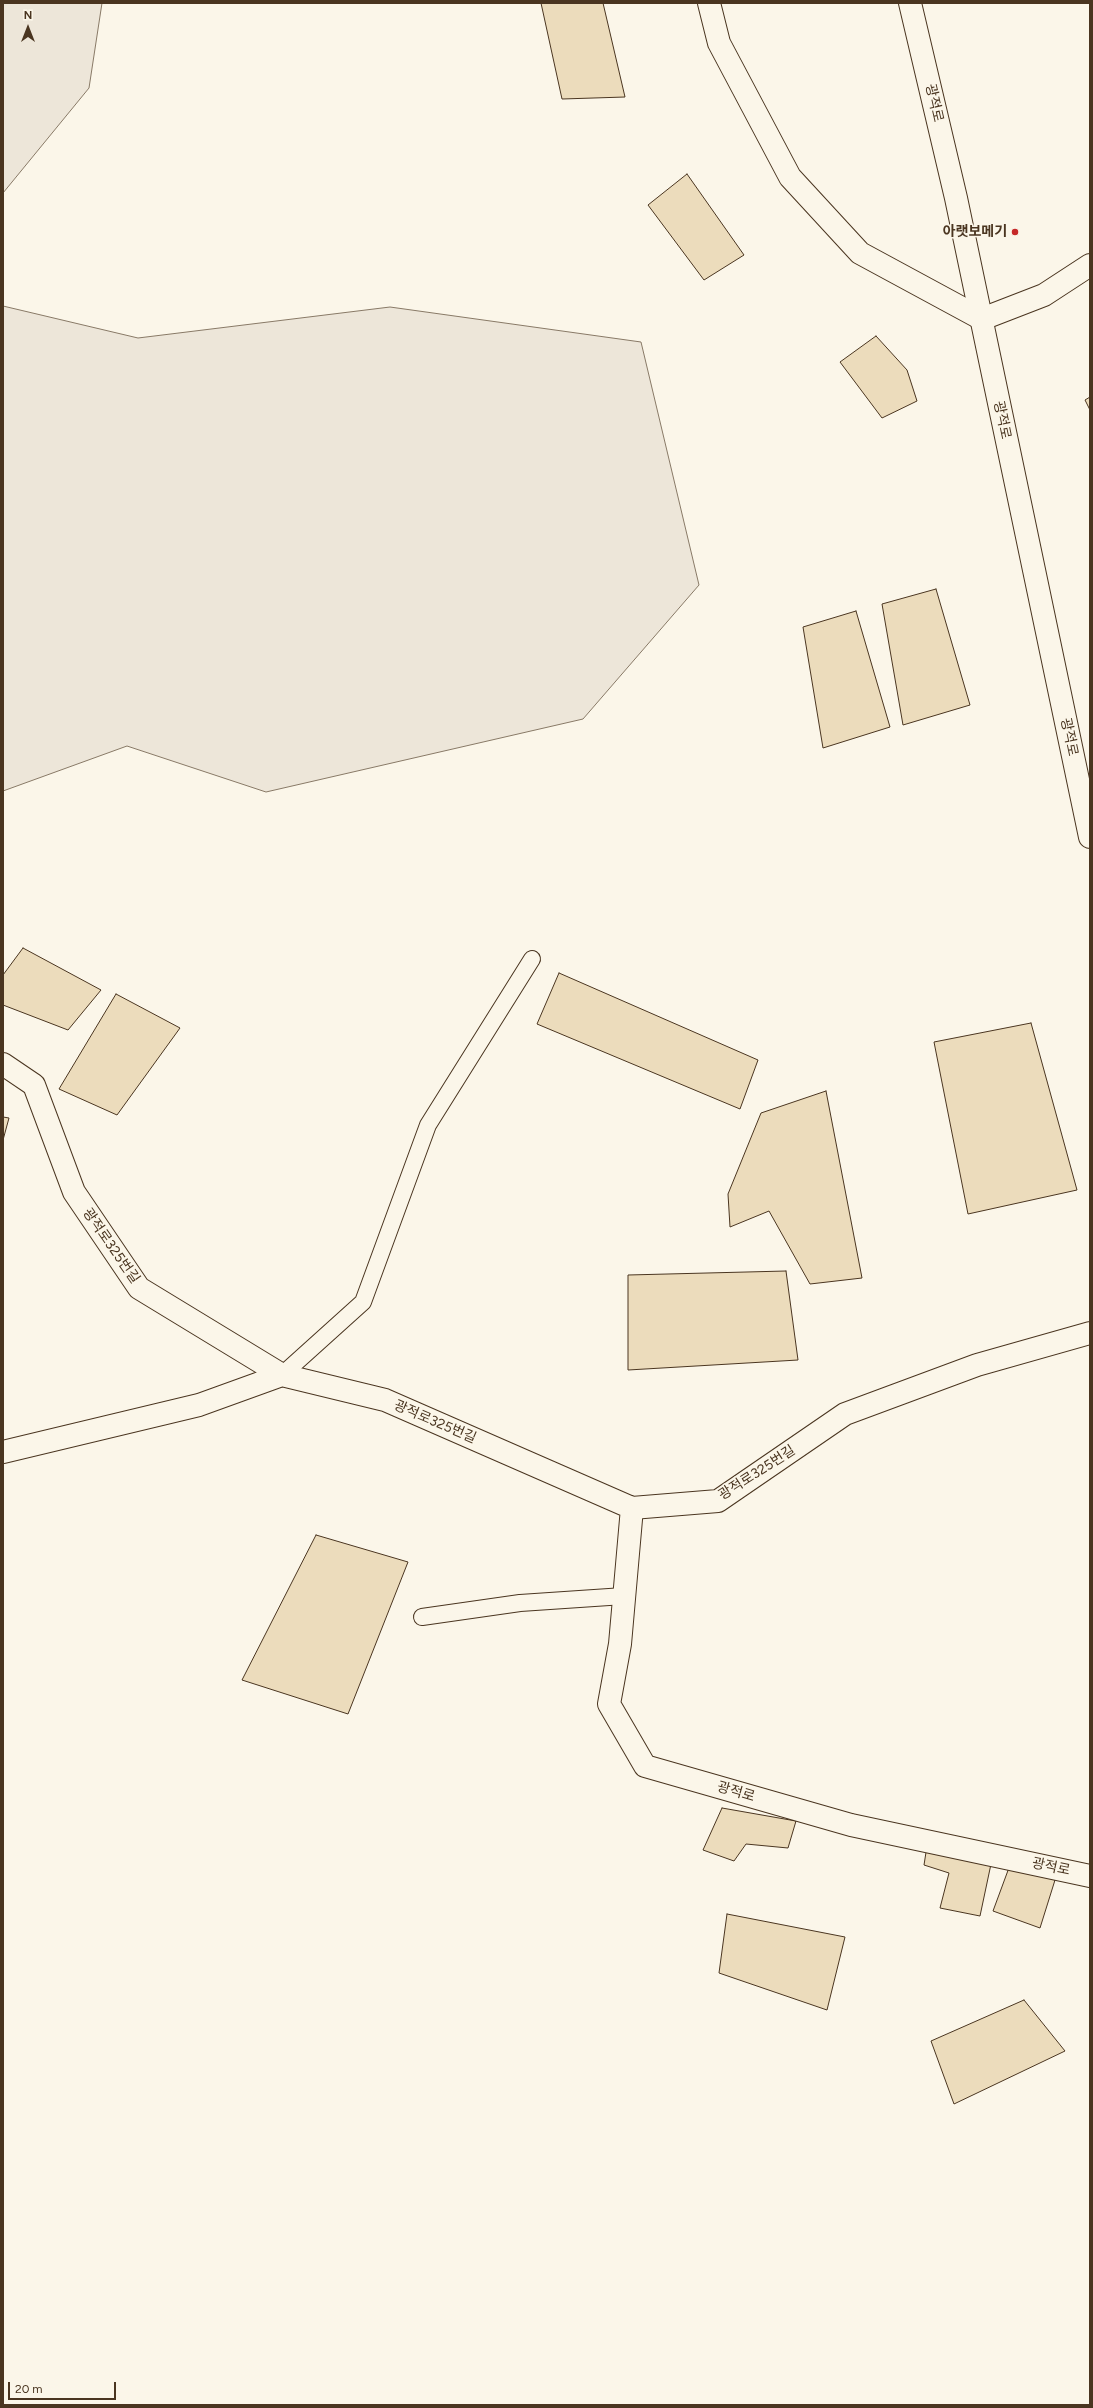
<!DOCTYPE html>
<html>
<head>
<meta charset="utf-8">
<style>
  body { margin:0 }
  #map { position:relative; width:1093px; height:2408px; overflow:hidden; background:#fbf6e9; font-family:Figtree,sans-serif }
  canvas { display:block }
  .frame { position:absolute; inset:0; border:4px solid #4a3520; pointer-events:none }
  .north { position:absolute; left:8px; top:8px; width:40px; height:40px; -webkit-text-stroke:3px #fbf6e9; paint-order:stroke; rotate:0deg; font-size:11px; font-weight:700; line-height:16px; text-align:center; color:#4a3520 }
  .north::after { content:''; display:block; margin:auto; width:14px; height:18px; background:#4a3520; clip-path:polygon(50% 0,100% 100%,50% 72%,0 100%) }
  .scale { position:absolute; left:8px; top:2382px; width:108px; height:18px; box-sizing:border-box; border:2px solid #4a3520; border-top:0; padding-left:5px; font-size:12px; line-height:14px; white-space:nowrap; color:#4a3520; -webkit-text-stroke:3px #fbf6e9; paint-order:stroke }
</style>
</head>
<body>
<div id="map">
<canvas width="1093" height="2408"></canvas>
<div class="frame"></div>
<div class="north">N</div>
<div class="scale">20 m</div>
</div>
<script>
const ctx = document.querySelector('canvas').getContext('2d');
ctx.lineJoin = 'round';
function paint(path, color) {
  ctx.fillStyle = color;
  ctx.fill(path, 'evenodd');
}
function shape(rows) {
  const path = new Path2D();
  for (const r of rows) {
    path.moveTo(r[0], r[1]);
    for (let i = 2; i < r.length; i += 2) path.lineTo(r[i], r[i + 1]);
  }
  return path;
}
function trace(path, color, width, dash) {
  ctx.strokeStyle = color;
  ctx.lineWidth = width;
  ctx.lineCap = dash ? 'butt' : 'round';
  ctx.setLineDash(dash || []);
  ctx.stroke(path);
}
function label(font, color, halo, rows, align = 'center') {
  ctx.font = font + ' Figtree,"Noto Sans KR",sans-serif';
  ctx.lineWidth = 3;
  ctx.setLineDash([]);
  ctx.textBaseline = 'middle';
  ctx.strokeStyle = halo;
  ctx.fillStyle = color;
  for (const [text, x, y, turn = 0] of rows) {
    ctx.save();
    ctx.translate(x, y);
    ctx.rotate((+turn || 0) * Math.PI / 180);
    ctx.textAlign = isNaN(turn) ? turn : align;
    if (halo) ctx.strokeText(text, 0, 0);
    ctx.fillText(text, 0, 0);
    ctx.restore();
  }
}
const green = shape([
  [3,3,102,3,89,88,3,193,3,3],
  [3,306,138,338,390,307,641,342,699,585,583,719,266,792,127,746,3,791,3,306]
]);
const building = shape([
  [541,3,603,3,625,97,562,99,541,3],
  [687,174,744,255,704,280,648,205,687,174],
  [876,336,907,370,917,401,882,418,840,362,876,336],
  [1090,397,1090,410,1085,400,1090,397],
  [936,589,970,705,903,725,882,604,936,589],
  [856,611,890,727,823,748,803,627,856,611],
  [23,948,101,990,68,1030,3,1005,3,975,23,948],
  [559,973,758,1060,740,1109,537,1024,559,973],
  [116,994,180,1028,117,1115,59,1089,116,994],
  [1031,1023,1077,1190,968,1214,934,1042,1031,1023],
  [826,1091,862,1278,810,1284,769,1211,730,1227,728,1194,761,1113,826,1091],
  [3,1117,9,1118,3,1140,3,1117],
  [786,1271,798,1360,628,1370,628,1275,786,1271],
  [316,1535,408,1562,348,1714,242,1680,316,1535],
  [722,1808,796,1821,788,1848,746,1844,734,1861,703,1850,722,1808],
  [927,1846,991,1864,980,1916,940,1908,949,1873,924,1865,927,1846],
  [1010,1865,1055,1880,1040,1928,993,1911,1010,1865],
  [727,1914,845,1937,827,2010,719,1973,727,1914],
  [1024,2000,1065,2051,954,2104,931,2041,1024,2000]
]);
const lane = shape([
  [282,1375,363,1302,428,1125,532,959],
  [422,1617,520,1603,624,1596]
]);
const street = shape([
  [709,3,719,43,790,177,860,253,982,319,1044,295,1090,265],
  [3,1064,34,1085,74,1192,139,1288,282,1375],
  [3,1452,199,1405,282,1375,385,1400,632,1508,718,1501,845,1414,977,1365,1090,1333],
  [632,1508,620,1644,609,1704,645,1766,851,1825,1090,1876]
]);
const secondary = shape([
  [910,3,956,198,1090,837]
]);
const markers = [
  [1015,232,4,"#c62828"]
];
const streetNames = [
  ["광적로",934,103,77],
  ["광적로",1002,420,78],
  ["광적로",1069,737,78],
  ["광적로325번길",111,1246,55],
  ["광적로325번길",435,1422,23],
  ["광적로325번길",757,1473,-33],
  ["광적로",736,1792,16],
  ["광적로",1051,1867,12]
];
const poiNames = [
  ["아랫보메기",1007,232]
];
paint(green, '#ede6d9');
trace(green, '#887966', 1);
paint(building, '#ecdcbc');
trace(building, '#4a3520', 1);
trace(lane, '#4a3520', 18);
trace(street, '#4a3520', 24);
trace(secondary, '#4a3520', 24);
trace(lane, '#fbf6e9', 16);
trace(street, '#fbf6e9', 22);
trace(secondary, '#fbf6e9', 22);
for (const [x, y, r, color] of markers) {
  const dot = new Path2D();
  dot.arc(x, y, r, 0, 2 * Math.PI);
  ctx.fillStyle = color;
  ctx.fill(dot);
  trace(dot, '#fbf6e9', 1.5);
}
label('14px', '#4a3520', '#fbf6e9', streetNames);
label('bold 14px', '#4a3520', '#fbf6e9', poiNames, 'right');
</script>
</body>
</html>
